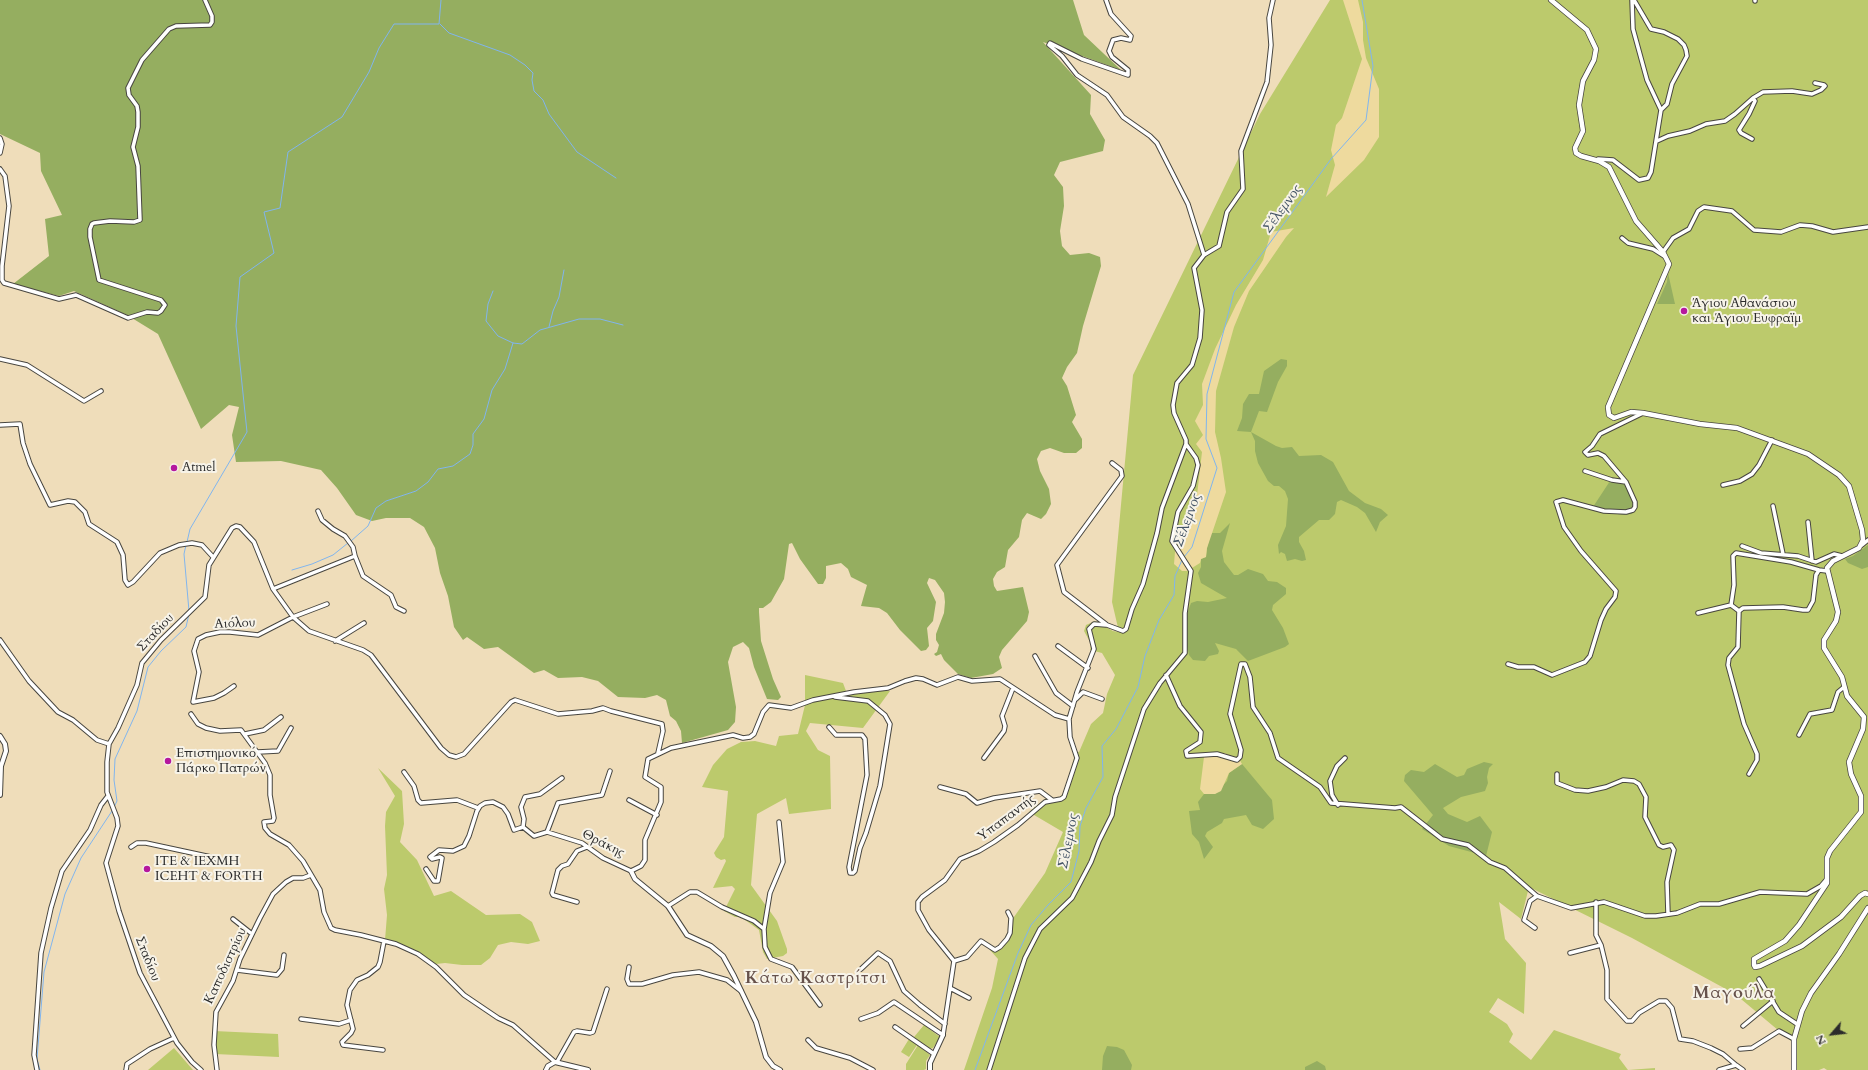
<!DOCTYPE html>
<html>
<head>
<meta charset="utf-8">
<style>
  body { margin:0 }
  #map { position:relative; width:1868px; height:1070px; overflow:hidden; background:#efddba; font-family:Cardo,serif }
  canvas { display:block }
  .north { position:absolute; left:1812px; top:1014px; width:40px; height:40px; -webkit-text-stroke:3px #f7f3e8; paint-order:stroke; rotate:242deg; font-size:11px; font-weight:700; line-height:16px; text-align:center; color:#2b2b2b }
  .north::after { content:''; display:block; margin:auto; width:14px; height:18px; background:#2b2b2b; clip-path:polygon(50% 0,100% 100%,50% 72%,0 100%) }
</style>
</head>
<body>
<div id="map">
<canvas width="1868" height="1070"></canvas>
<div class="north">N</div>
</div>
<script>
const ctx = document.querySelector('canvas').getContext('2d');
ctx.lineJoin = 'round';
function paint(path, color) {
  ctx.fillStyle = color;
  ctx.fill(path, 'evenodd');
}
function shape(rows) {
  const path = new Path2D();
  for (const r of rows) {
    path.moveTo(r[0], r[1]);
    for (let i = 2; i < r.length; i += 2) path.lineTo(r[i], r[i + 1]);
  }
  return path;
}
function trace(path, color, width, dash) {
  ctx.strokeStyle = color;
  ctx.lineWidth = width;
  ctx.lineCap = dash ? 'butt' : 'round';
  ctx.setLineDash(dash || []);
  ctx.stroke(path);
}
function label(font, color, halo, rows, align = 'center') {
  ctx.font = font + ' Cardo,serif';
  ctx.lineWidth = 4;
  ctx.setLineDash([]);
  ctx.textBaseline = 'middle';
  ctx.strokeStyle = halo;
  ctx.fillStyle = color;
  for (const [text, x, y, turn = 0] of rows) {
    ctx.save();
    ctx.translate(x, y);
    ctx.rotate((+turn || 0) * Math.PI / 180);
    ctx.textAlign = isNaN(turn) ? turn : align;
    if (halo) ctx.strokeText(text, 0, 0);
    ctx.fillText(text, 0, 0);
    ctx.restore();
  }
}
const green = shape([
  [1330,0,1868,0,1868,1070,1827,1070,1824,1068,1819,1070,1797,1070,1797,1046,1735,994,1632,938,1529,887,1521,919,1499,902,1505,939,1526,963,1524,1014,1498,998,1489,1012,1507,1024,1513,1034,1509,1042,1531,1060,1554,1030,1621,1054,1619,1058,1628,1070,1655,1068,1655,1070,964,1070,992,988,998,959,990,950,998,947,1004,939,1008,932,1009,924,1045,873,1063,832,1029,812,1046,798,1059,798,1064,792,1074,758,1073,751,1079,752,1091,724,1103,713,1107,694,1115,675,1102,653,1090,650,1091,644,1084,631,1086,625,1095,621,1113,631,1119,632,1112,602,1133,375,1260,114],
  [805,675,843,683,846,691,890,691,863,728,810,723,806,731,818,750,830,756,831,809,789,814,786,798,757,814,751,885,777,921,787,949,787,953,783,956,767,959,763,952,759,930,741,917,735,917,724,911,735,889,732,886,713,888,726,861,725,859,721,860,716,857,714,853,724,837,728,791,702,787,713,765,727,749,741,742,755,741,776,746,779,736,798,734,805,705],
  [378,768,402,791,404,824,400,842,417,860,434,896,451,891,486,915,520,914,532,922,540,941,528,944,511,942,498,945,490,958,481,965,462,965,445,963,436,964,418,952,398,943,385,940,387,915,384,889,387,875,385,826,386,812,395,796],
  [924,1025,940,1037,933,1048,929,1049,914,1037],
  [214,1031,278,1034,279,1057,215,1054],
  [909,1039,917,1045,909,1057,901,1052],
  [918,1045,930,1055,926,1061,926,1069,924,1070,906,1070,906,1064],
  [174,1048,193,1070,148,1070]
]);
const forest = shape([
  [0,0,1073,0,1084,35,1121,70,1043,42,1091,95,1090,114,1105,140,1103,151,1060,162,1054,175,1063,187,1064,206,1060,231,1062,246,1070,255,1089,253,1100,257,1101,266,1083,326,1077,353,1067,367,1062,378,1067,386,1076,415,1072,422,1082,439,1082,448,1076,453,1064,453,1050,448,1041,451,1037,459,1040,471,1049,489,1051,504,1046,514,1041,519,1027,513,1022,520,1019,537,1008,550,1005,567,997,572,993,579,994,586,997,591,1023,587,1029,612,1027,621,1002,650,999,657,1002,668,993,674,971,678,958,674,944,660,941,654,936,656,934,654,937,652,939,645,936,640,936,634,944,613,945,602,944,593,935,580,929,578,927,583,936,602,933,621,927,628,929,646,926,650,921,651,900,630,887,613,879,608,861,606,867,585,851,577,848,569,841,563,826,566,826,578,823,584,818,584,800,559,792,543,789,544,784,579,771,602,763,608,759,608,759,612,761,641,773,679,781,697,778,700,767,699,754,667,749,648,743,642,733,647,728,662,736,707,735,722,728,730,682,743,681,731,676,721,670,716,666,700,657,695,645,698,618,697,598,681,582,677,558,678,544,670,534,673,498,647,484,649,467,637,463,640,454,627,448,596,440,573,435,548,424,527,410,518,386,518,372,521,356,515,337,488,321,470,281,461,236,462,232,435,239,407,229,405,201,429,158,334,127,315,74,291,59,296,13,284,49,256,45,219,62,215,41,171,40,153,0,134],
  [1668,273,1675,304,1657,304,1667,282],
  [1281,359,1287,360,1287,366,1278,382,1267,412,1259,411,1251,432,1276,446,1282,448,1292,447,1299,456,1321,455,1333,462,1349,491,1365,503,1381,509,1388,515,1380,522,1376,532,1365,513,1357,507,1341,500,1337,502,1335,514,1329,520,1319,520,1299,537,1299,542,1304,551,1306,560,1302,561,1295,559,1287,561,1285,554,1281,552,1279,554,1278,545,1286,526,1288,499,1285,491,1279,486,1274,486,1268,481,1258,463,1255,451,1255,441,1251,432,1237,431,1242,418,1243,404,1249,394,1259,394,1264,371],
  [1620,476,1630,490,1636,507,1632,514,1624,515,1591,510,1610,481,1616,483],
  [1230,523,1222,551,1224,562,1234,575,1238,575,1248,569,1263,574,1268,581,1277,582,1286,588,1286,594,1273,605,1272,610,1283,628,1289,644,1285,647,1248,661,1236,649,1215,643,1219,651,1218,654,1209,656,1205,661,1193,660,1189,655,1186,642,1187,614,1191,603,1197,601,1208,602,1227,598,1201,583,1198,573,1201,567,1201,559,1206,557,1207,548,1211,533,1220,533],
  [1868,545,1868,567,1862,569,1848,563,1845,559,1853,556],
  [1484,762,1493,764,1489,768,1487,777,1488,783,1485,791,1461,797,1443,808,1448,814,1467,822,1480,816,1492,832,1486,856,1449,846,1422,829,1433,815,1404,781,1405,775,1411,770,1424,772,1435,764,1457,777,1464,775,1467,769],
  [1242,764,1272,800,1274,819,1263,829,1252,825,1246,815,1224,819,1222,823,1207,832,1205,836,1213,847,1204,859,1199,842,1192,834,1189,811,1200,810,1198,802,1204,794,1215,794,1227,781,1229,773],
  [1107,1046,1117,1047,1124,1050,1132,1065,1131,1070,1102,1070,1103,1056],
  [1317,1061,1325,1066,1326,1070,1305,1070,1305,1067]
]);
const sand = shape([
  [1343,0,1358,0,1363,22,1363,40,1366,58,1379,89,1379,137,1364,160,1326,197,1335,165,1331,150,1336,125,1342,118,1362,59],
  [1294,228,1286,237,1249,291,1234,327,1216,391,1215,432,1221,458,1226,492,1207,548,1206,557,1201,559,1200,563,1187,571,1182,571,1174,564,1175,552,1186,532,1196,504,1202,452,1196,444,1203,435,1195,421,1203,405,1202,384,1215,349,1236,305,1263,260,1271,232],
  [1204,753,1225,753,1234,758,1238,757,1242,764,1229,773,1221,791,1215,794,1204,794,1200,789,1204,757,1195,758,1196,755]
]);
const stream = shape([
  [440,24,449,33,510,55,525,65,533,73,532,80,534,91,543,100,549,114,577,152,616,178],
  [493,291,488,304,486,321,498,336,513,343,522,344,540,330,579,319,600,319,623,325],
  [549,327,553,311,559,297,564,270],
  [351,541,368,526,376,508,386,501,416,491,428,482,438,469,453,466,470,454,473,445,473,434,484,419,492,390,505,369,513,343],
  [187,542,190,529,247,432,236,326,240,277,274,253,264,212,280,208,288,152,342,117,369,72,379,48,394,24,439,24,441,0],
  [186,545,184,554,189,611],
  [1184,557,1192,547,1217,468,1206,439,1207,394,1234,292,1331,159,1366,120,1373,66,1362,0],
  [292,570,312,564,333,555,348,543],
  [114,807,117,801,114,780,115,759,137,711,148,667,161,651,186,627,189,614],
  [40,1070,37,1059,44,972,65,894,81,858,112,811],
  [975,1070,1018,953,1031,925,1048,905,1071,882,1079,851,1080,826,1086,808,1103,777,1102,746,1116,729,1138,687,1145,656,1159,620,1174,595,1175,576,1182,560]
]);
const minor = shape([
  [1634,0,1651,29,1664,32,1678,39,1684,45,1686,50,1687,56,1672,84,1667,104,1661,110],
  [1755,0,1755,1],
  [1049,45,1062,56,1077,75,1107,95,1123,117,1150,136,1157,143,1188,204,1204,255],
  [1049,45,1050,43,1082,59,1128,75,1128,70,1112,57,1109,51,1113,40,1121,38,1130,40,1131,36,1111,14,1106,0],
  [0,138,2,144,0,153],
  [1752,139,1741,133,1739,130,1749,114,1755,101,1753,98],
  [1657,141,1668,136,1690,131,1706,124,1725,121,1735,114,1753,98,1763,92,1792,91,1812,94,1821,90,1825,86,1824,85,1815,83],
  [1598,159,1613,160,1639,180,1648,178,1651,172,1661,110,1647,80,1633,29,1632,0],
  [0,169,5,176,9,206,2,266,2,280,4,283,59,299,76,295,128,318,147,312,158,313,161,311,165,305,161,300,99,280,90,237,90,229,92,224,94,223,110,221,134,222,140,220,138,166,133,147,138,127,138,112,137,106,129,95,128,88,142,60,169,29,176,26,210,25,212,22,212,16,205,0],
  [1622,238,1628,243,1653,249,1664,256],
  [1663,252,1673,238,1689,229,1698,211,1704,207,1732,211,1754,230,1781,232,1800,225,1812,226,1833,232,1868,227],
  [0,359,27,365,84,401,101,391],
  [0,425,20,424,23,443,30,464,50,505,68,501,75,502,85,512,89,524,117,542,123,555,125,580,128,585,133,582,160,553,179,545,192,543,202,545,213,557],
  [1112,463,1121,470,1122,476,1057,565,1064,592,1107,625,1123,631,1126,629,1132,609,1143,584,1157,533,1162,508,1186,444,1186,440,1174,413,1173,405,1177,383,1192,365,1200,338,1202,310,1194,268,1204,255,1219,246,1227,212,1243,189,1241,151,1267,82,1271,45,1269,18,1273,0],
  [1585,471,1612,480,1626,482],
  [1723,485,1740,481,1752,474,1759,465,1772,440],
  [1773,506,1783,554],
  [1808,522,1812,561],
  [1862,545,1868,540],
  [1742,546,1761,553,1798,556,1816,562,1834,554,1842,556],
  [355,556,363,576,391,595,396,607,404,611],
  [273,589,355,556,353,547,345,536,333,529,322,520,318,511],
  [1731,605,1734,585,1733,556,1736,553,1791,562,1819,570,1827,571],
  [1698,613,1731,605,1739,611],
  [0,640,29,681,58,712,73,720,97,740,109,744],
  [335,641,364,623],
  [1058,646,1088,668],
  [1035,656,1056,693,1073,706],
  [1508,664,1518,667,1534,667,1552,675,1585,662,1590,656,1601,620,1606,609,1615,597,1616,591,1581,551,1564,527,1556,502,1563,500,1604,511,1626,512,1633,510,1635,507,1635,502,1626,482,1604,456,1598,453,1588,455,1585,452,1592,446,1600,434,1643,413],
  [1166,675,1180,706,1201,732,1200,742,1186,751,1187,756,1217,754,1237,760,1240,757,1241,750,1230,714,1241,664,1245,664,1250,677,1253,707,1270,733,1278,758,1320,787,1331,803,1395,808,1401,807,1442,839,1468,845,1490,862,1505,868,1537,896,1571,908,1604,902,1645,916,1656,916,1677,913,1700,904,1719,904,1760,892,1807,894,1821,886,1827,879],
  [234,686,224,693,214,698,193,702,199,672,194,651,198,639,206,635,220,632,230,632,258,635,293,617,327,604],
  [1076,699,1083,692,1102,699],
  [191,714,198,724,206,728,220,731,241,730,265,763,270,775,270,795,274,818,273,821,264,822,265,828,270,834,289,845,303,861,320,890,324,912,331,928,335,930,361,935,396,944,418,954,436,967,464,995,498,1018,513,1025,555,1062],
  [829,727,836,735,862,735,865,739,867,775,849,867,850,873,853,873,855,871,860,848,866,833,880,786,890,724,885,715,868,701,835,697],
  [245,734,264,730,281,717],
  [1799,735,1810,714,1832,710,1838,692,1844,687],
  [258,752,278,751,291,728],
  [984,758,1004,731,1005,726,1002,716,1013,688],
  [610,771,602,795,558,803,547,832,582,843,603,858,631,871,641,866,645,860,645,840,661,802,661,787,645,777,648,759,671,748,733,735,743,738,750,737,754,734,763,712,769,705,791,708,813,700,854,692,888,688,905,681,916,678,923,679,937,685,958,677,972,681,1000,679,1055,715,1069,719],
  [404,772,414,786,418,800,421,803,457,800,478,808],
  [1557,774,1557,783,1575,790,1588,791,1606,787,1623,780,1634,781,1639,784,1646,797,1645,817,1659,845,1663,847,1671,845,1674,850,1667,882,1668,914],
  [1749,774,1757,760,1757,754,1744,724,1728,665,1729,658,1738,647,1739,611,1743,608,1783,607,1803,610,1808,610,1813,601,1816,575,1819,570],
  [940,787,966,794,977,803,994,798,1040,791,1052,800],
  [629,800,657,815],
  [1338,805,1332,795,1330,781,1337,766,1345,758],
  [523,827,524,819,521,807,525,797,540,794,562,778],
  [131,847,137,843,146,843,211,857,226,863],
  [426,869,434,881,438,881,442,858,440,857,432,859,430,857,439,850,453,851,464,846,469,836,477,811,480,806,485,803,493,802,503,807,508,814,514,830,523,827,534,836,547,832],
  [577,902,553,895,552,893,558,870,562,866,568,864,577,851,587,847],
  [668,906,690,892,697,892,722,907,754,921,764,929,765,947,771,959,792,967,820,1005],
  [233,919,252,934],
  [1535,928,1524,920,1530,901,1537,896],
  [764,929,770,893,783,862,779,822],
  [1601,945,1607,970,1607,999,1627,1021,1632,1021,1639,1013,1659,1001,1666,1001,1672,1008,1680,1039,1693,1041,1711,1048,1723,1054,1736,1065],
  [1570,953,1601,945,1596,935,1596,902],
  [954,961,967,957,981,941,995,950,1000,947,1007,939,1010,933,1011,918,1008,912],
  [629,967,627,979,629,984,642,984,673,975,699,972,727,980,741,991],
  [861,969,878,953,890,961,904,991,920,1005,945,1024],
  [237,970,277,975,282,969,284,955],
  [1759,979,1779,1012,1797,1024],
  [950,988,969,998],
  [301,1019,339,1024,351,1020],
  [861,1019,878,1013,894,1002,943,1035,954,961,929,930,918,910,918,902,922,897,945,880,960,859,979,851,994,842,1018,825,1045,802,1061,799,1064,797,1077,758,1070,737,1069,719,1077,692,1094,649,1089,629,1094,624,1106,625],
  [1743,1026,1773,1001],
  [895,1027,934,1054],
  [808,1040,816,1048,850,1058,873,1070],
  [1740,1049,1752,1048,1779,1031,1794,1039],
  [383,1050,343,1045,342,1042,351,1033,353,1029,347,1005,350,990,357,980,368,975,378,967,380,962,384,941],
  [557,1062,574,1032,577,1031,590,1033,593,1032,607,989],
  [37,1070,34,1055,41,953,51,908,62,871,90,830,101,805,108,796],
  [126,1070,127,1064,150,1049,174,1038],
  [201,1070,192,1062,177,1043,140,973,119,911,106,863,118,826,117,818,107,792,107,762,109,744,118,728,137,685,142,663,161,640,205,597,209,565,232,528,236,526,240,527,254,542,273,589,293,617,309,631,363,650,371,655,441,748,449,755,456,757,464,754,511,702,515,700,558,714,592,711,603,708,611,711,662,724,663,731,658,753],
  [217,1070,214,1045,216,1012,233,981,240,959,260,918,273,894,286,882,293,878,303,878,311,875],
  [989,1070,1025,958,1040,929,1072,898,1091,862,1099,841,1112,815,1115,797,1144,709,1160,683,1185,653,1185,613,1191,571,1172,541,1178,512,1193,486,1198,465,1196,458,1186,444],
  [1719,1070,1736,1065,1743,1070]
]);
const tertiary = shape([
  [0,736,5,744,6,751,1,766,0,795],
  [631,871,635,879,668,906,687,935,711,946,723,956,734,976,756,1022,766,1057,773,1066,780,1070],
  [546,1070,548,1066,555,1062,588,1070],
  [930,1070,930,1063,943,1035]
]);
const secondary = shape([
  [1551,0,1587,30,1596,49,1594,60,1583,81,1579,105,1583,131,1575,148,1576,153,1581,156,1599,161,1609,167,1636,221,1663,252,1669,264,1608,407,1609,415,1614,418,1631,412,1643,413,1700,424,1737,428,1808,454,1839,475,1849,486,1862,530,1863,540,1859,548,1833,561,1827,568,1838,612,1836,621,1824,640,1824,648,1842,677,1847,696,1864,717,1863,729,1849,762,1851,774,1861,796,1861,812,1830,851,1827,858,1827,883,1799,925,1785,941,1754,959,1754,965,1755,967,1760,966,1802,946,1841,917,1860,896,1865,893,1868,894],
  [1794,1070,1794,1039,1802,1011,1811,993,1839,954,1868,908]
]);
const markers = [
  [1684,311,4,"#b5179e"],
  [174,468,4,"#b5179e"],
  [168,761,4,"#b5179e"],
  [147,869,4,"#b5179e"]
];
const poiNames = [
  ["Άγιου Αθανάσιου",1692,304],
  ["και Άγιου Ευφραϊμ",1692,319],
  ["Atmel",182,468],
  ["Επιστημονικό",176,754],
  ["Πάρκο Πατρών",176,769],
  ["ΙΤΕ & ΙΕΧΜΗ",155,862],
  ["ICEHT & FORTH",155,877]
];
const streetNames = [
  ["Αιόλου",235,624,-2],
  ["Σταδίου",156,633,-47],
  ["Υπαπαντής",1007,818,-37],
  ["Θράκης",603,844,27],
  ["Σταδίου",147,959,68],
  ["Καποδιστρίου",226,966,-65]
];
const waterNames = [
  ["Σέλεμνος",1283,209,-54],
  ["Σέλεμνος",1188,520,-70],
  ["Σέλεμνος",1069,841,-79]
];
const districtNames = [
  ["Κάτω Καστρίτσι",816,979],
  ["Μαγούλα",1734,994]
];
paint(green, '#bcca6c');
paint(forest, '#95ae60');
paint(sand, '#eeda9e');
trace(stream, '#80b5ee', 1);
trace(minor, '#484640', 5.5);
trace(tertiary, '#484640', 6);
trace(secondary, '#484640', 6);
trace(minor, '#fff', 3.5);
trace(tertiary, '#fff', 4);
trace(secondary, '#fff', 4.5);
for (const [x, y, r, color] of markers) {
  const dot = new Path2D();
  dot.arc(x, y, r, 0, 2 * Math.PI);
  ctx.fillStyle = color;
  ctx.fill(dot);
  trace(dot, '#f7f3e8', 1.5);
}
label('13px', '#2b2b2b', '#f7f3e8', poiNames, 'left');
label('13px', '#2b2b2b', '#f7f3e8', streetNames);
label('italic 14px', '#445466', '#f7f3e8', waterNames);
ctx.letterSpacing = '1px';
label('bold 17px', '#66514b', '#f7f3e8', districtNames);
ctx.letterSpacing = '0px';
</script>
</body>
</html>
